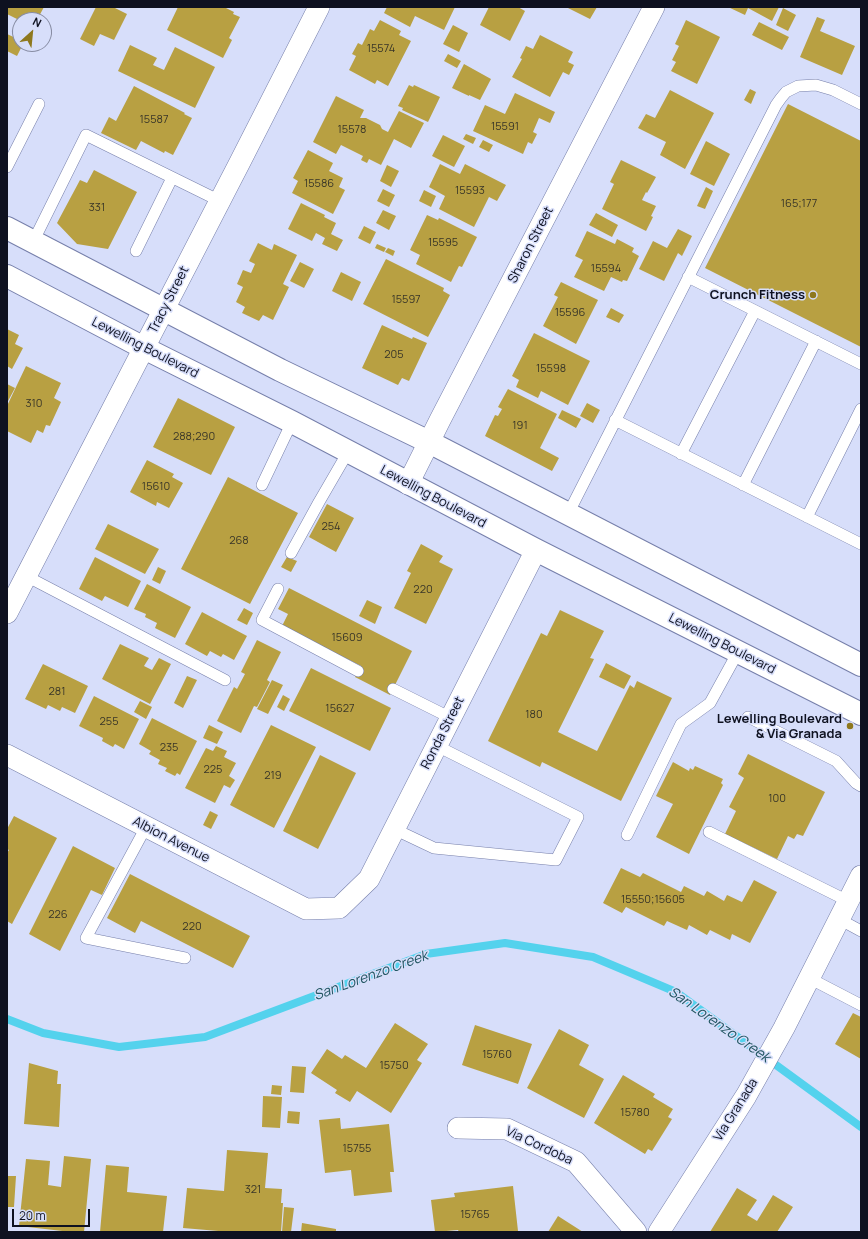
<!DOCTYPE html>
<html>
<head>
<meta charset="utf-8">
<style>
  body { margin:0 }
  #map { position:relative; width:868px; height:1239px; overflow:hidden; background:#d7defa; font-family:Manrope,sans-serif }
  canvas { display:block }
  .frame { position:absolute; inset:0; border:8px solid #0e1120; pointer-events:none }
  .north { position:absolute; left:12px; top:12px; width:40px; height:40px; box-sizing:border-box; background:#d7defa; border:1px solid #878ca3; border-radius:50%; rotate:27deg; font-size:11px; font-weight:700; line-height:16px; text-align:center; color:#0e1120 }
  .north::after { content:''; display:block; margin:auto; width:14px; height:18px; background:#8e781e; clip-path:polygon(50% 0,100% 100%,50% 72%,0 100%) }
  .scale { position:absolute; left:12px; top:1209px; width:78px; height:18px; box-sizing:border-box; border:2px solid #0e1120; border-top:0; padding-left:5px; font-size:12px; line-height:14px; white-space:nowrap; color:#0e1120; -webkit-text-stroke:3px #d7defa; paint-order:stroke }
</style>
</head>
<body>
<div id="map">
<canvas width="868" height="1239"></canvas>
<div class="frame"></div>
<div class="north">N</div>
<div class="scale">20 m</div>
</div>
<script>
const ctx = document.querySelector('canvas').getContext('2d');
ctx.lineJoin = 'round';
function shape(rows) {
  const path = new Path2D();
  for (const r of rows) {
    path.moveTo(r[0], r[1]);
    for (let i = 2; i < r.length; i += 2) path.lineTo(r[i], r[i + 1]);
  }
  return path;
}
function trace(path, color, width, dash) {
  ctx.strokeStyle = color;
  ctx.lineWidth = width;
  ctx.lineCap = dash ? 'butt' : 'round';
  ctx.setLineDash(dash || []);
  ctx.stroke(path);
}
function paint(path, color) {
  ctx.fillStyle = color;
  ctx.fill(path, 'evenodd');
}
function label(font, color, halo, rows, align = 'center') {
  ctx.font = font + ' Manrope,sans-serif';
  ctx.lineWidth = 3;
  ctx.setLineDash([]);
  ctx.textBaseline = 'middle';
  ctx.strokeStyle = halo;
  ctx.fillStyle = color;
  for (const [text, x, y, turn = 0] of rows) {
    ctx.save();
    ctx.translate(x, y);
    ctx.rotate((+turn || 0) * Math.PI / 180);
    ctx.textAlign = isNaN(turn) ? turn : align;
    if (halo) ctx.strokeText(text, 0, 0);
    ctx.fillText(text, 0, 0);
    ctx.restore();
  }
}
const stream = shape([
  [7,1019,43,1033,119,1047,205,1037,426,954,505,943,593,957,676,992,861,1127]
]);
const building = shape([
  [7,7,44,7,37,20,19,20,7,14],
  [96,7,113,7,127,14,114,40,100,34,94,46,80,39],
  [178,7,224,7,234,12,233,14,240,17,229,38,232,40,223,58,167,30],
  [387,7,455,7,444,30,415,16,410,27,384,13],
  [489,7,518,7,525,11,510,41,480,25],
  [566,7,597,7,590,19],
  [728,7,779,7,772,21,748,8,745,15],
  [783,8,796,15,788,31,776,25],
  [817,17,825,20,820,31,855,46,842,75,800,57],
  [380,20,401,31,399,35,411,41,388,86,377,80,375,84,349,70,356,56,352,54,358,43,362,45,370,29,374,31],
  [686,20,720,37,697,84,671,71,676,62,672,60,679,46,675,44],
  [759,22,789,37,782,50,752,35],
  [453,25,468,33,459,52,443,44],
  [7,34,20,40,20,44,23,44,17,56,7,51],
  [540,35,573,52,568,62,574,65,569,75,563,72,550,97,512,77,522,59,520,58,526,46,533,49],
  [130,45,157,58,153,65,164,70,175,47,215,67,195,108,118,71],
  [448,54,461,61,457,68,444,61],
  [464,64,491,79,480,100,469,95,469,96,452,88],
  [409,85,413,87,414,85,440,97,428,122,402,110,403,108,398,106],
  [134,86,185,113,184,114,192,118,173,155,165,151,164,153,141,141,136,150,101,133,109,117,116,121],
  [750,89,756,92,751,104,744,100],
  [670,90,714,113,685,169,660,155,666,142,638,128,646,114,655,118],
  [515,93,555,112,550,123,539,118,533,132,537,134,532,144,528,142,523,154,473,131,485,105,505,114],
  [336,96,364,110,360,118,366,118,380,125,382,129,388,132,399,111,424,123,411,148,394,139,381,165,369,159,367,163,361,160,363,156,341,145,336,154,313,142],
  [788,104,861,141,861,347,705,268],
  [466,134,476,138,473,144,463,139],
  [443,135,465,146,454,167,432,156],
  [483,140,493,145,489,152,479,147],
  [706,141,730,154,714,186,690,174],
  [308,150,333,163,329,171,343,178,339,187,345,190,333,214,292,193,298,181,293,178],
  [621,160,656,177,647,193,646,192,642,200,656,206,651,216,653,217,646,231,602,209,614,184,610,182],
  [440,164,460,174,465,164,506,185,497,201,489,197,474,227,439,209,445,196,429,187],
  [387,165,399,171,391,187,380,181],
  [94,170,137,192,108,249,77,244,57,223,80,180,87,183],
  [706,187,713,191,705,209,697,206],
  [383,189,395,195,389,207,377,201],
  [424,190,436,196,431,207,419,201],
  [301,203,325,215,324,217,336,223,331,234,343,240,337,251,322,244,325,238,316,233,312,241,288,229],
  [383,210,396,216,389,230,376,223],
  [596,213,618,225,612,237,589,225],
  [427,215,438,220,439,218,477,237,462,267,459,266,451,282,416,264,420,255,410,250],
  [364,226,376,232,370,244,358,238],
  [678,229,692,236,682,256,678,253,664,281,639,269,653,241,667,248],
  [587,231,615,244,617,239,634,248,632,252,639,256,627,281,623,280,622,282,611,277,604,291,574,277,583,260,575,256],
  [258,243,272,250,274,244,297,255,283,284,289,287,273,320,263,315,259,321,242,313,245,307,236,302,243,287,237,284,243,270,251,273,255,264,249,261],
  [377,244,386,248,384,252,375,248],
  [388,248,395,251,393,256,385,252],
  [386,259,444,288,443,291,450,295,428,337,363,304],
  [300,262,314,269,304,288,290,281],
  [341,272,361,282,352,301,332,291],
  [561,282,598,300,576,344,543,326,558,297,554,295],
  [611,308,624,315,619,323,606,317],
  [382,325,412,339,413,337,427,343,409,381,402,378,398,385,362,368],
  [7,329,19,335,15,344,23,348,12,369,7,366],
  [534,333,590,361,568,405,541,391,538,398,516,387,519,380,512,376],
  [26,366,61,383,54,398,61,402,50,426,46,425,43,433,37,430,31,443,7,431,7,406],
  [7,384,15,388,7,403],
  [508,389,557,414,540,448,559,458,552,471,485,436,495,415,498,416,502,409,498,407],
  [178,398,235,427,211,475,153,447],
  [587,403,600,410,593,423,580,416],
  [562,410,581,419,576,428,558,418],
  [147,460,174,474,172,477,183,483,169,508,157,502,156,506,130,492],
  [228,477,298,513,250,604,181,569],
  [327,504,354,518,336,552,309,537],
  [108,524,159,549,145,574,95,549],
  [421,544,443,556,439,562,453,569,426,624,394,608,411,573,407,571],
  [95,557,141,581,128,607,105,596,102,601,79,589],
  [287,557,297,561,291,572,281,567],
  [158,567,166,571,160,584,152,580],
  [147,584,191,607,175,638,155,628,157,623,145,617,146,614,134,609],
  [289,588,412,651,390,695,355,677,361,666,282,626,288,614,278,609],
  [367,600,382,607,375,624,359,616],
  [244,608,253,613,247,625,237,620],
  [560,610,604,631,590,658,594,659,558,732,597,751,630,685,634,688,637,681,672,698,621,801,542,762,540,767,488,741,541,633,547,636],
  [202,612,247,636,234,660,223,654,221,657,210,651,207,656,185,644],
  [257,640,281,652,267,680,270,682,257,707,254,706,241,733,217,721,234,687,237,689,245,674,241,672],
  [120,644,149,658,144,666,152,670,159,658,171,664,150,704,102,679],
  [606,663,631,676,624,689,599,677],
  [43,664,88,686,75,713,62,707,60,711,48,705,46,709,25,699],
  [311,668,391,708,370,751,289,711],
  [187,676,197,680,183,708,174,703],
  [272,680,283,685,268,714,257,709],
  [283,695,290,699,284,711,277,707],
  [94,696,139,719,124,749,115,744,113,747,102,741,103,738,79,726],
  [140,701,152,707,146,719,134,712],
  [152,718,197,741,180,775,177,773,175,776,165,771,167,768,158,764,160,760,149,754,151,751,139,744],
  [209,725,223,732,217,744,203,738],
  [271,725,316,747,274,828,230,805],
  [216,746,227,751,224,757,236,763,229,776,235,780,230,788,224,785,215,803,185,788,206,748,213,751],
  [748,754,825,792,803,836,797,834,794,839,788,836,777,859,725,834,736,811,729,807,744,778,738,774],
  [320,755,356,773,318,849,283,831],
  [673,762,689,771,690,768,693,770,695,766,723,779,721,783,723,785,689,854,656,837,673,804,656,796],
  [210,811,218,815,211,829,203,825],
  [14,816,57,838,12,924,7,921,7,853,9,850,7,849,7,829],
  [73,846,115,868,102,895,91,890,60,951,29,934],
  [621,868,640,877,643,873,681,892,684,886,704,896,707,891,724,901,727,895,742,902,754,880,777,892,750,943,732,934,730,940,710,930,707,935,689,925,687,930,667,921,664,926,626,907,622,913,603,903],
  [130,874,250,936,233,968,141,921,135,933,107,918],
  [853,1013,861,1017,861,1059,835,1044],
  [395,1023,428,1044,417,1060,422,1063,391,1113,357,1091,350,1102,335,1093,337,1090,311,1073,327,1049,342,1059,345,1055,366,1068],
  [475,1025,532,1044,518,1084,462,1065],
  [559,1029,589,1045,579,1065,604,1079,584,1118,527,1088],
  [29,1063,58,1071,57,1084,61,1084,59,1127,24,1124],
  [292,1066,306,1067,304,1093,290,1092],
  [623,1075,655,1094,653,1097,673,1109,668,1117,672,1119,652,1151,648,1149,645,1154,594,1123],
  [272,1085,282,1086,281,1095,271,1094],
  [263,1096,282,1097,280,1128,262,1127],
  [288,1111,300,1112,299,1124,287,1123],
  [340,1118,341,1129,389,1124,394,1172,390,1172,392,1192,354,1196,351,1170,325,1173,319,1120],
  [227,1150,268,1153,265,1188,282,1189,281,1203,283,1203,281,1232,230,1232,183,1228,187,1188,224,1191],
  [64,1156,91,1159,84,1232,71,1232,19,1226,26,1159,50,1161,48,1185,61,1187],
  [106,1165,129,1167,127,1192,167,1196,163,1232,100,1232],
  [7,1176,16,1176,14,1207,7,1207],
  [513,1186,518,1231,459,1232,458,1230,435,1232,431,1200,455,1197,454,1193],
  [737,1188,757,1200,747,1215,757,1221,773,1195,793,1207,777,1232,710,1232],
  [284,1207,294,1208,291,1232,282,1232],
  [558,1216,583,1232,548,1232],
  [302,1223,336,1229,336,1232,301,1232]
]);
const service = shape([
  [7,167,39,104],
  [33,242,86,135,220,201],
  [136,251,172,178],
  [688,277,861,364],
  [615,420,861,544],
  [681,454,755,311],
  [262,485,292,422],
  [743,485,816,341],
  [568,514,776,105,781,98,786,92,798,86,816,85,833,90,861,104],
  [807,517,861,409],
  [291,553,319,502,348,452],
  [26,576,225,680],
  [278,589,262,620,358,671],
  [393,689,451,718],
  [748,717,836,761,856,783,861,786],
  [146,827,86,938,185,958],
  [394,829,434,848,556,860,578,817,437,746],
  [709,832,848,901],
  [627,835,681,724,710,703,738,652],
  [839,919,861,931],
  [809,978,861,1005]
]);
const minor = shape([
  [408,484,440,420,654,7],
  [7,613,240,162,319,7],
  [7,755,306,909,339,908,369,879,536,550],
  [458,1128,507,1129,576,1162,636,1232],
  [659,1232,746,1096,784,1028,861,876]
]);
const secondary = shape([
  [7,228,280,370,429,442,861,665],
  [7,276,144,348,292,422,536,550,861,714]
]);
const markers = [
  [813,295,4,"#8e781e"],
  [850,726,4,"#8e781e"]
];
const numberNames = [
  ["15574",381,49],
  ["15587",154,120],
  ["15591",505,127],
  ["15578",352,130],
  ["15586",319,184],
  ["15593",470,191],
  ["165;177",799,204],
  ["331",97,208],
  ["15595",443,243],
  ["15594",606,269],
  ["15597",406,300],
  ["15596",570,313],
  ["205",394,355],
  ["15598",551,369],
  ["310",34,404],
  ["191",520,426],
  ["288;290",194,437],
  ["15610",156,487],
  ["254",331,527],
  ["268",239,541],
  ["220",423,590],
  ["15609",347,638],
  ["281",57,692],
  ["15627",340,709],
  ["180",534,715],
  ["255",109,722],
  ["235",169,748],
  ["225",213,770],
  ["219",273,776],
  ["100",777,799],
  ["15550;15605",653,900],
  ["226",58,915],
  ["220",192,927],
  ["15760",497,1055],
  ["15750",394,1066],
  ["15780",635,1113],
  ["15755",357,1149],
  ["321",253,1190],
  ["15765",475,1215]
];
const streetNames = [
  ["Sharon Street",531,245,-63],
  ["Tracy Street",169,300,-63],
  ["Lewelling Boulevard",145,348,27],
  ["Lewelling Boulevard",433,497,28],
  ["Lewelling Boulevard",722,644,27],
  ["Ronda Street",443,733,-63],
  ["Albion Avenue",171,840,27],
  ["Via Granada",736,1110,-58],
  ["Via Cordoba",539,1146,25]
];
const poiNames = [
  ["Crunch Fitness",805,295],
  ["Lewelling Boulevard",842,719],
  ["& Via Granada",842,734]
];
const waterNames = [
  ["San Lorenzo Creek",371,976,-20],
  ["San Lorenzo Creek",719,1025,35]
];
trace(stream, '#54d2ed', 8);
paint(building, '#b8a042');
trace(service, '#767faa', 12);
trace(minor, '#767faa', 22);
trace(secondary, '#767faa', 24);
trace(service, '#fff', 11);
trace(minor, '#fff', 21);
trace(secondary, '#fff', 22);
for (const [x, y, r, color] of markers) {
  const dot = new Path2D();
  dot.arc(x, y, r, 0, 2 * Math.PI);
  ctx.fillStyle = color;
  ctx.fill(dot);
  trace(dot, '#d7defa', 1.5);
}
label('11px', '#383528', null, numberNames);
label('13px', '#0e1120', '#d7defa', streetNames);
label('bold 13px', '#0e1120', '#d7defa', poiNames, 'right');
label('italic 14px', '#225662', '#d7defa', waterNames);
</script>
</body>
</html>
